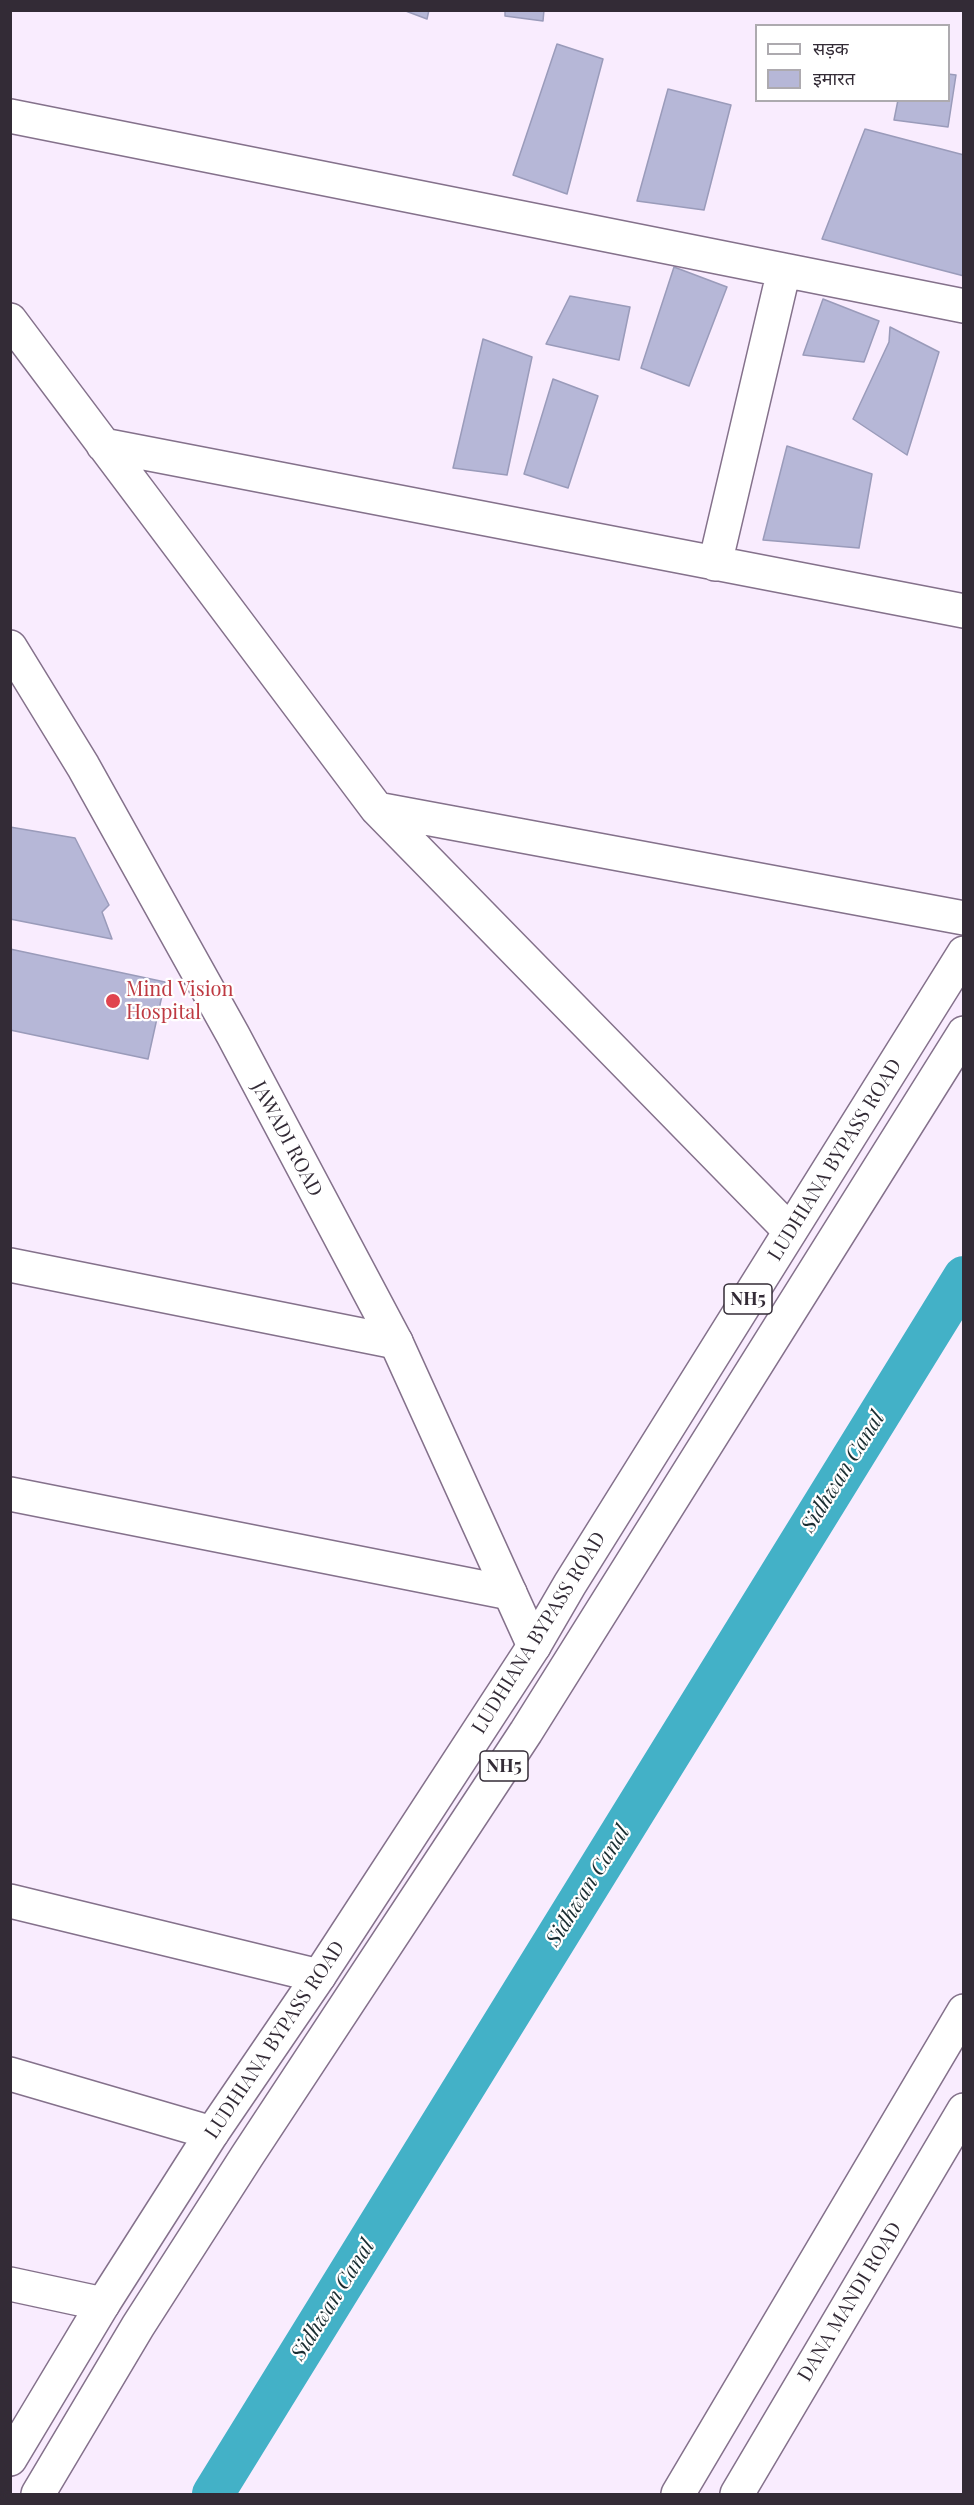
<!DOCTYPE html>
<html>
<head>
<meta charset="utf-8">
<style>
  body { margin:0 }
  #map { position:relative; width:974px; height:2505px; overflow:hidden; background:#f9ecfe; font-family:"Playfair Display","Noto Sans Devanagari",serif }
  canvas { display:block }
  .frame { position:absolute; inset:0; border:12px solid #332b36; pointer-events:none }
  .legend { position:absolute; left:755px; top:24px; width:195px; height:78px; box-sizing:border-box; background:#fff; border:2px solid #adaaaf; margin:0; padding:8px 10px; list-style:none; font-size:18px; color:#332b36 }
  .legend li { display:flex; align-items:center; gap:12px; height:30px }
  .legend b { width:30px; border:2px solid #adaaaf }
</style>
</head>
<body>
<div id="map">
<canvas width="974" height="2505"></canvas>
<div class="frame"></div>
<ul class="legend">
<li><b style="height:8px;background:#fff"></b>सड़क</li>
<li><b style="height:16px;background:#b6b7d7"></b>इमारत</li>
</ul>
</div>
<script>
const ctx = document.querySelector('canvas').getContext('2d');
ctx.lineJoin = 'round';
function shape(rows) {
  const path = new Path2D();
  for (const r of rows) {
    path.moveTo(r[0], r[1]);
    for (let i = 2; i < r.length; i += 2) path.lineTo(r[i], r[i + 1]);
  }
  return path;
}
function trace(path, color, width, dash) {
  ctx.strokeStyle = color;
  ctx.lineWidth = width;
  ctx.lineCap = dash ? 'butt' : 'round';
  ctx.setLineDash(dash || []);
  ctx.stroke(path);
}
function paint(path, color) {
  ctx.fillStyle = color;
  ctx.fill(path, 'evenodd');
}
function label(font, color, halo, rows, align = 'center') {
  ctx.font = font + ' "Playfair Display",serif';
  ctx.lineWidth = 4.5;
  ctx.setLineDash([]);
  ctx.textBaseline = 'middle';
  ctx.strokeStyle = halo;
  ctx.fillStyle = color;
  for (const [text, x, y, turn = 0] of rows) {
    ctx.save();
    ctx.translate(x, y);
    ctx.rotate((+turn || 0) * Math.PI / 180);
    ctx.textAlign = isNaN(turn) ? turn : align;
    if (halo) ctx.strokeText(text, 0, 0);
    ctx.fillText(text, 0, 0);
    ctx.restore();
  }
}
const canal = shape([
  [213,2494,964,1277]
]);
const building = shape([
  [403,10,429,10,427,19,403,10],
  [505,10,544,10,543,21,505,16,505,10],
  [557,44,603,59,567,194,513,175,557,44],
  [948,74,956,75,948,127,894,120,898,100,948,100,948,74],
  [668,89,731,105,704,210,637,201,668,89],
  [865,129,964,155,964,276,822,239,865,129],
  [674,267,727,287,689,386,641,368,674,267],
  [570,296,630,307,619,360,546,344,570,296],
  [823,299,879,321,864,362,803,355,823,299],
  [890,327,939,352,907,455,853,419,889,342,890,327],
  [483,339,532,357,507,475,453,468,483,339],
  [553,379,598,396,568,488,524,474,553,379],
  [787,446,872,474,859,548,763,540,787,446],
  [10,827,75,838,109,905,102,912,112,939,10,919,10,827],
  [10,949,165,982,148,1059,10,1030,10,949]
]);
const minor = shape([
  [10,116,964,306],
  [10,320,377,809,790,1231],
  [103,445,964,611],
  [715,564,784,270],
  [377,809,964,918],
  [10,1265,396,1342],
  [10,1494,510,1593],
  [10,1901,319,1976],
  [10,2074,212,2133],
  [10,2284,103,2304]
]);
const tertiary = shape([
  [10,647,83,766,233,1035,396,1342,534,1646],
  [678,2494,964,2011],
  [737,2494,964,2110]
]);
const trunk = shape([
  [10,2459,103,2304,212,2133,319,1976,534,1646,570,1584,964,953],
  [38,2494,138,2326,247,2156,526,1732,964,1033]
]);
const markers = [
  [113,1001,8,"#e0444e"]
];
const shields = [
  [748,1299,48],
  [504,1766,48]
];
const shieldNames = [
  ["NH5",748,1299],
  ["NH5",504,1766]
];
const healthNames = [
  ["Mind Vision",126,990],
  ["Hospital",126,1013]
];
const streetNames = [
  ["JAWADI ROAD",287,1139,62],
  ["LUDHIANA BYPASS ROAD",835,1160,-58],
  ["LUDHIANA BYPASS ROAD",539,1633,-58],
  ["LUDHIANA BYPASS ROAD",275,2040,-56],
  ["DANA MANDI ROAD",850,2302,-59]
];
const waterNames = [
  ["Sidhwan Canal",843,1472,-58],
  ["Sidhwan Canal",588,1886,-58],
  ["Sidhwan Canal",333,2300,-58]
];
trace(canal, '#43b1c7', 42);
paint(building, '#b6b7d7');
trace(building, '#9a9bba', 1.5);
trace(minor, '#84718b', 36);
trace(tertiary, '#84718b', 36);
trace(trunk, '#84718b', 36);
trace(minor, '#fff', 33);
trace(tertiary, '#fff', 33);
trace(trunk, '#fff', 33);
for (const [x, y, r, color] of markers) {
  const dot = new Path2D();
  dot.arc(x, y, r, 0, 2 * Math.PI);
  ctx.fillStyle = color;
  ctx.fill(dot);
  trace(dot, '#fff', 2);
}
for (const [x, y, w] of shields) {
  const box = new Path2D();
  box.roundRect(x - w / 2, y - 15, w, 30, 4.5);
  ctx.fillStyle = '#fff';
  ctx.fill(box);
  trace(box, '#332b36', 1.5);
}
label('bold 18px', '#332b36', null, shieldNames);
label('20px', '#be3a42', '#fff', healthNames, 'left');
label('20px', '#332b36', '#fff', streetNames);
label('italic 21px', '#1a2d31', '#fff', waterNames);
</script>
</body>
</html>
